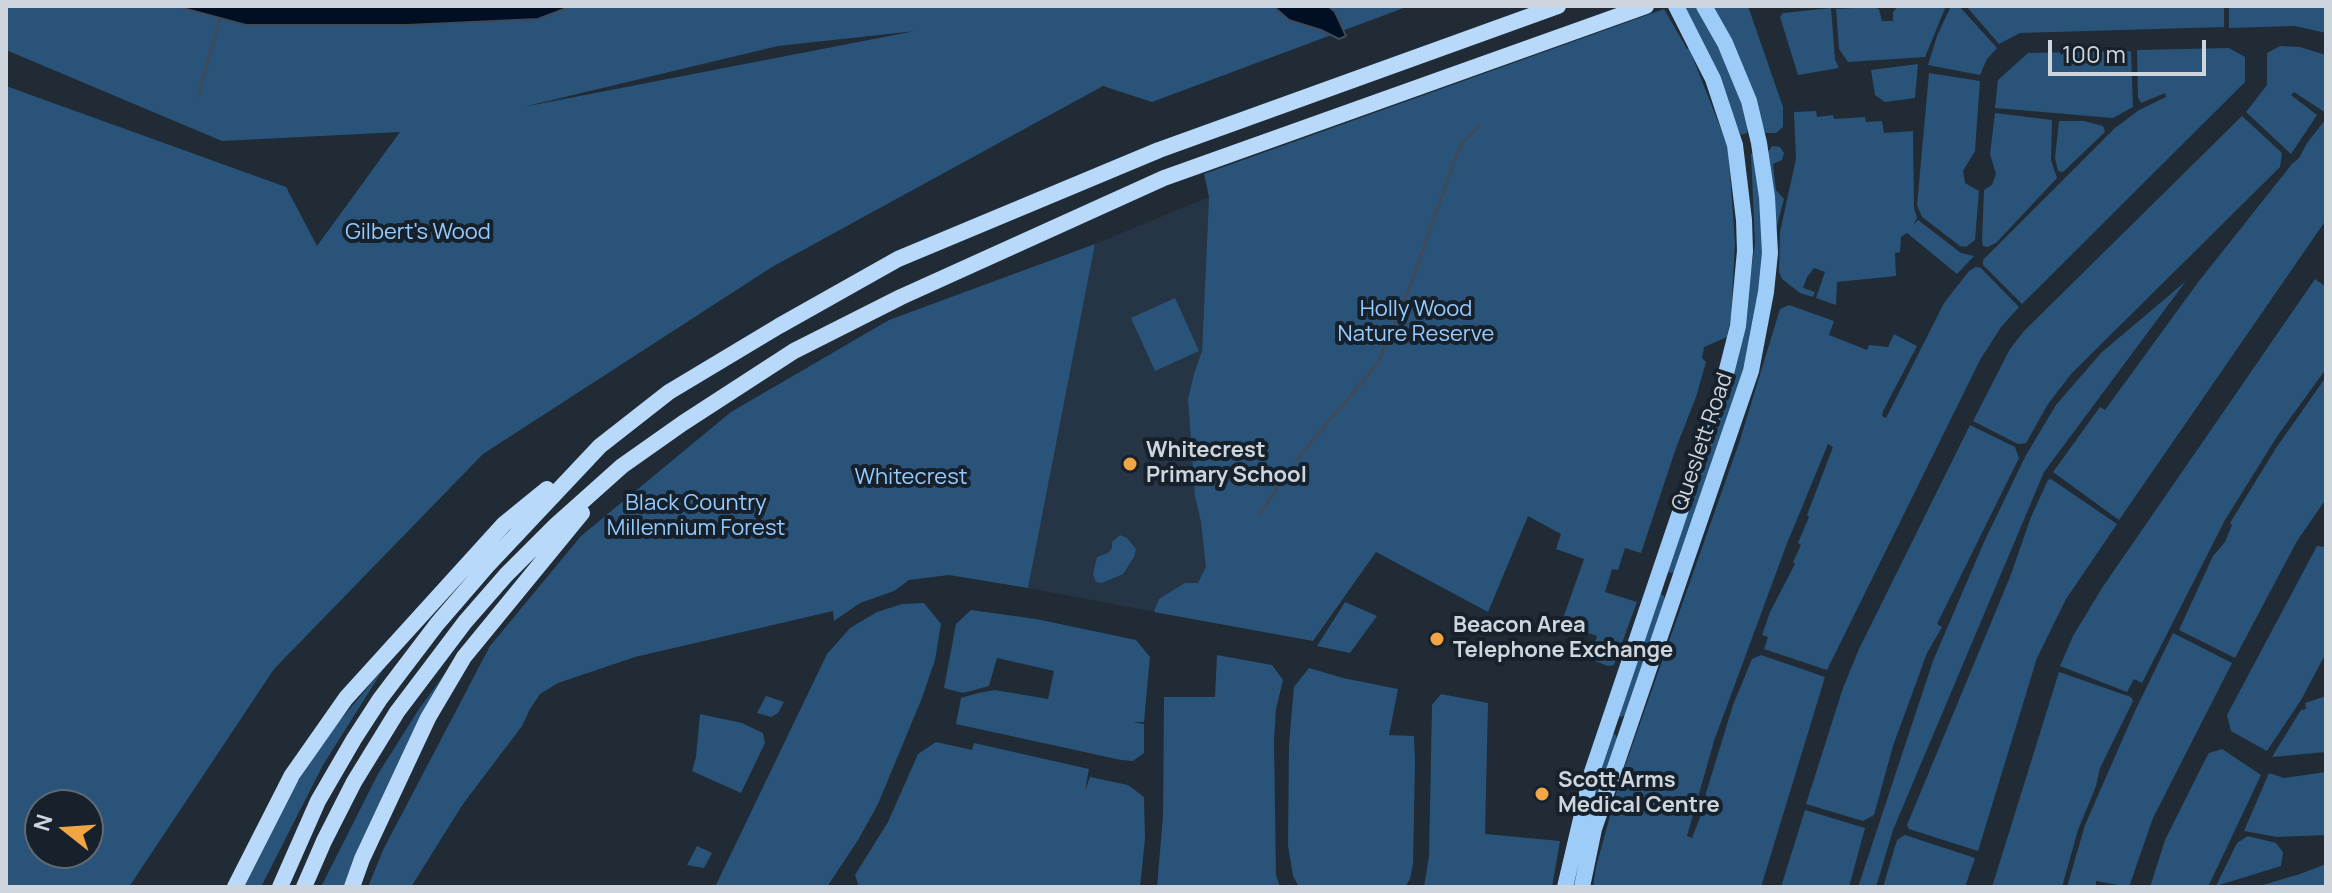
<!DOCTYPE html>
<html>
<head>
<meta charset="utf-8">
<style>
  body { margin:0 }
  #map { position:relative; width:2332px; height:893px; overflow:hidden; background:#202b36; font-family:Manrope,sans-serif }
  canvas { display:block }
  .frame { position:absolute; inset:0; border:8px solid #ced5dc; pointer-events:none }
  .north { position:absolute; left:24px; top:789px; width:80px; height:80px; box-sizing:border-box; background:#16212c; border:2px solid #606972; border-radius:50%; rotate:287deg; font-size:22px; font-weight:700; line-height:32px; text-align:center; color:#ced5dc }
  .north::after { content:''; display:block; margin:auto; width:28px; height:36px; background:#f3a443; clip-path:polygon(50% 0,100% 100%,50% 72%,0 100%) }
  .scale { position:absolute; left:2048px; top:40px; width:158px; height:36px; box-sizing:border-box; border:4px solid #ced5dc; border-top:0; padding-left:10px; font-size:24px; line-height:28px; white-space:nowrap; color:#ced5dc; -webkit-text-stroke:6px #16212c; paint-order:stroke }
</style>
</head>
<body>
<div id="map">
<canvas width="2332" height="893"></canvas>
<div class="frame"></div>
<div class="north">N</div>
<div class="scale">100 m</div>
</div>
<script>
const ctx = document.querySelector('canvas').getContext('2d');
ctx.lineJoin = 'round';
function paint(path, color) {
  ctx.fillStyle = color;
  ctx.fill(path, 'evenodd');
}
function shape(rows) {
  const path = new Path2D();
  for (const r of rows) {
    path.moveTo(r[0], r[1]);
    for (let i = 2; i < r.length; i += 2) path.lineTo(r[i], r[i + 1]);
  }
  return path;
}
function trace(path, color, width, dash) {
  ctx.strokeStyle = color;
  ctx.lineWidth = width;
  ctx.lineCap = dash ? 'butt' : 'round';
  ctx.setLineDash(dash || []);
  ctx.stroke(path);
}
function label(font, color, halo, rows, align = 'center') {
  ctx.font = font + ' Manrope,sans-serif';
  ctx.lineWidth = 8;
  ctx.setLineDash([]);
  ctx.textBaseline = 'middle';
  ctx.strokeStyle = halo;
  ctx.fillStyle = color;
  for (const [text, x, y, turn = 0] of rows) {
    ctx.save();
    ctx.translate(x, y);
    ctx.rotate((+turn || 0) * Math.PI / 180);
    ctx.textAlign = isNaN(turn) ? turn : align;
    if (halo) ctx.strokeText(text, 0, 0);
    ctx.fillText(text, 0, 0);
    ctx.restore();
  }
}
const built = shape([
  [1209,197,1202,351,1209,622,1028,588,1095,244]
]);
const green = shape([
  [6,6,175,6,246,25,407,25,538,19,572,6,1409,6,1152,102,1103,86,772,267,483,454,274,669,129,887,6,887,6,86,286,187,317,246,400,132,222,141,6,50],
  [916,31,915,31,523,107,778,46],
  [40,805,88,805,88,853,40,853],
  [1682,6,1698,6,1700,10,1736,85,1748,126,1747,133,1741,135,1730,114],
  [1711,6,1748,6,1783,107,1783,127,1776,133,1766,133,1761,128],
  [1898,6,1946,6,1925,57,1848,62,1839,49,1836,9,1872,7,1879,9,1882,21,1893,21,1893,12],
  [1951,6,1959,6,1997,48,1987,59,1980,75,1928,65,1937,36],
  [1966,6,2224,6,2224,27,2020,33,1999,44],
  [2229,6,2326,6,2326,33,2295,26,2229,28],
  [1831,8,1835,59,1839,68,1798,75,1780,17,1783,13],
  [1664,9,1687,49,1689,48,1728,147,1735,243,1731,317,1727,337,1704,347,1702,358,1706,362,1696,397,1676,448,1641,553,1625,548,1618,570,1612,569,1605,592,1637,602,1614,665,1608,666,1590,659,1597,636,1561,624,1584,559,1556,549,1561,534,1528,516,1488,612,1376,552,1313,641,1154,612,1159,599,1185,583,1198,583,1206,567,1201,522,1195,496,1188,399,1194,374,1202,351,1209,197,1204,174],
  [2280,46,2300,47,2326,55,2326,113,2294,92,2291,95,2317,115,2291,154,2246,112,2267,85,2267,53],
  [2229,48,2245,57,2245,82,2022,304,1983,265,1983,260,2115,128,2139,110,2166,97,2165,93,2141,103,2138,97,2137,50],
  [2131,51,2133,107,2113,118,1995,108,1998,80,2028,53],
  [1918,64,1915,98,1885,102,1875,95,1871,70],
  [1929,73,1980,81,1975,151,1963,171,1965,183,1979,191,1975,240,1966,247,1960,246,1922,217,1917,205],
  [1816,111,1817,117,1833,115,1834,119,1865,117,1866,122,1882,121,1884,133,1913,131,1914,208,1917,218,1913,225,1918,220,1961,253,1974,256,1957,274,1907,233,1901,237,1900,252,1895,253,1896,276,1837,282,1836,305,1816,298,1825,272,1814,268,1807,277,1803,288,1815,292,1813,297,1800,293,1782,279,1779,272,1780,232,1796,159,1794,112],
  [1995,113,2052,120,2051,160,2057,178,1996,243,1988,247,1983,246,1982,240,1984,190,1992,185,1996,174,1990,154],
  [2242,116,2282,153,2280,167,2072,373,2048,404,2026,443,2018,444,1973,421,2010,349,2024,331],
  [2325,120,2326,220,2119,520,2053,472,2100,407,2105,410,2199,281,2292,164,2299,158,2307,143],
  [2059,121,2084,121,2103,126,2105,132,2063,172,2058,171,2055,158],
  [1772,146,1780,147,1784,153,1782,160,1773,164,1776,190,1784,199,1775,233,1767,154],
  [1755,152,1764,239,1760,293,1751,344,1738,390,1675,572,1671,573,1666,571,1740,345,1755,244,1751,154],
  [1095,244,1028,588,949,575,909,580,894,591,860,603,834,621,833,611,635,657,558,683,540,694,530,709,522,726,463,804,411,887,368,887,383,850,490,646,581,536,731,412,889,320],
  [1976,267,1981,268,2019,307,2001,327,1980,360,1827,670,1764,649,1768,637,1762,635,1770,612,1795,564,1793,562,1801,545,1798,543,1809,517,1807,515,1833,447,1828,444,1786,546,1714,741,1687,836,1692,838,1705,805,1706,793,1733,705,1752,659,1761,655,1825,677,1761,887,1593,887,1596,867,1619,783,1740,440,1780,309,1789,305,1834,321,1829,335,1867,350,1869,345,1888,347,1894,334,1917,346,1883,411,1882,416,1886,418,1944,303,1969,271],
  [2315,279,2326,287,2326,369,2278,435,2225,520,2142,683,2134,679,2127,692,2060,666,2073,636,2102,588],
  [2186,281,2044,472,1893,830,1876,887,1858,887,1933,661,1984,542,2026,455,2056,405,2101,353],
  [1175,298,1199,351,1155,371,1131,318],
  [2326,377,2326,499,2297,541,2235,658,2179,630,2213,556,2225,542,2232,525,2230,523,2276,448],
  [1970,425,2015,447,2019,458,1937,624,1942,627,1927,653,1893,746,1874,815,1863,821,1806,804,1843,688,1859,649],
  [2051,479,2117,524,2066,599,2037,658,1978,851,1909,829,1907,825,2010,577,2031,517,2048,480],
  [1120,535,1127,538,1136,549,1134,557,1123,574,1102,583,1096,582,1093,574,1097,557,1108,553,1112,548,1112,542],
  [2317,546,2326,547,2326,653,2301,700,2267,751,2231,731,2227,715],
  [1660,593,1664,596,1665,603,1625,715,1621,717,1616,715],
  [1345,602,1377,616,1350,653,1317,646],
  [924,603,941,624,935,660,922,698,878,804,858,840,827,887,715,887,827,654,850,628,877,612,902,604],
  [971,610,1036,619,1136,640,1150,657,1144,722,1133,722,1144,724,1144,753,1133,761,1121,760,956,724,961,698,978,693,995,690,1048,699,1054,671,997,658,989,686,963,693,944,688,956,624],
  [2173,633,2232,663,2153,818,2129,887,2096,881,2096,885,2105,887,2067,887,2085,825,2135,711],
  [465,646,347,887,321,887,378,774,419,709],
  [1217,655,1272,665,1283,680,1276,709,1274,740,1276,875,1280,887,1157,887,1163,816,1164,697,1215,697],
  [384,668,323,765,261,887,242,887,293,789,315,755,336,725],
  [1309,668,1343,678,1398,689,1389,735,1414,736,1415,761,1413,864,1410,879,1405,887,1299,887,1293,876,1288,846,1289,744,1294,687],
  [2059,672,2131,697,2133,701,2100,768,2096,786,2078,830,2062,887,1992,887],
  [1441,694,1488,703,1485,834,1560,841,1552,887,1424,887,1429,856,1432,705],
  [766,696,784,702,778,713,771,717,757,713],
  [2326,696,2326,752,2272,757,2301,710,2306,709,2305,703],
  [700,714,742,723,763,733,765,743,741,793,692,771,696,757],
  [1615,734,1617,738,1576,887,1570,887,1609,735],
  [936,742,972,750,974,743,1089,769,1085,791,1090,777,1128,785,1144,797,1145,839,1140,887,859,887,855,875,888,822,918,754],
  [2222,749,2261,775,2208,887,2150,887,2165,840,2204,762,2209,753],
  [2326,772,2326,835,2277,837,2244,831,2269,773,2284,778],
  [1805,810,1865,828,1849,887,1781,887],
  [1905,835,1975,858,1965,887,1883,887,1897,840],
  [2248,836,2276,843,2283,852,2281,866,2216,886,2237,843],
  [697,846,712,853,704,868,687,865],
  [2326,864,2326,887,2256,887,2300,874]
]);
const water = shape([
  [175,6,572,6,538,19,407,25,246,25,175,6],
  [1273,6,1328,6,1335,12,1346,36,1339,39,1321,30,1289,20,1273,6]
]);
const stream = shape([
  [198,96,220,19],
  [1297,459,1378,363,1411,284,1455,159,1463,142,1479,126],
  [1259,515,1280,484]
]);
const trunk = shape([
  [1565,887,1592,772,1723,385,1738,326,1745,251,1744,220,1735,145,1713,79,1676,6],
  [1582,887,1594,829,1751,371,1766,292,1770,253,1767,197,1759,143,1749,101,1725,43,1704,6]
]);
const motorway = shape([
  [235,887,292,775,346,698,504,524,547,489],
  [280,887,318,801,354,739,380,699,437,624,487,566,600,446,669,392,779,326,898,259,1159,150,1558,6],
  [304,887,324,841,354,782,397,712,465,622,506,575,556,525,622,466,683,423,794,351,901,297,1164,178,1646,6],
  [352,887,362,859,428,718,464,657,582,513]
]);
const markers = [
  [1130,464,8,"#f3a443"],
  [1437,639,8,"#f3a443"],
  [1542,794,8,"#f3a443"]
];
const parkNames = [
  ["Gilbert's Wood",418,233],
  ["Holly Wood",1416,310],
  ["Nature Reserve",1416,335],
  ["Whitecrest",911,478],
  ["Black Country",696,504],
  ["Millennium Forest",696,529]
];
const streetNames = [
  ["Queslett Road",1703,442,-71]
];
const poiNames = [
  ["Whitecrest",1146,451],
  ["Primary School",1146,476],
  ["Beacon Area",1453,626],
  ["Telephone Exchange",1453,651],
  ["Scott Arms",1558,781],
  ["Medical Centre",1558,806]
];
paint(built, '#253545');
paint(green, '#295378');
paint(water, '#000f23');
trace(water, '#3e4a5a', 2);
trace(stream, '#3e4a5a', 3);
trace(trunk, '#9eccf8', 16);
trace(motorway, '#b8d9fa', 16);
for (const [x, y, r, color] of markers) {
  const dot = new Path2D();
  dot.arc(x, y, r, 0, 2 * Math.PI);
  ctx.fillStyle = color;
  ctx.fill(dot);
  trace(dot, '#16212c', 3);
}
label('22px', '#95cbff', '#16212c', parkNames);
label('22px', '#ced5dc', '#16212c', streetNames);
label('bold 22px', '#ced5dc', '#16212c', poiNames, 'left');
</script>
</body>
</html>
